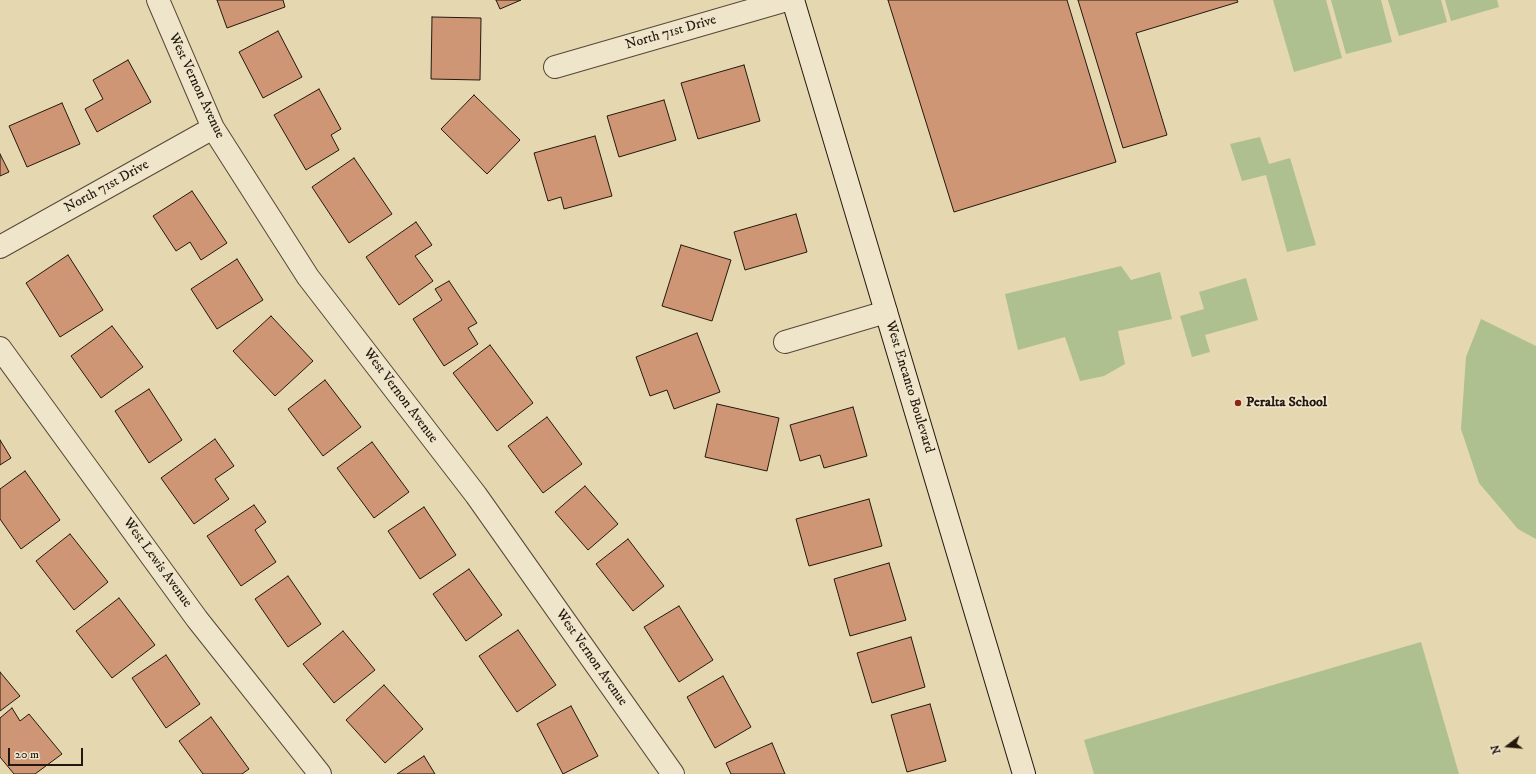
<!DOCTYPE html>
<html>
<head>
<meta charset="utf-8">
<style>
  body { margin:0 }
  #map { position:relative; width:1536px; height:774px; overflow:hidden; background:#e5d7af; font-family:"IM FELL DW Pica",serif }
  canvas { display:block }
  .north { position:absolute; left:1488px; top:726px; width:40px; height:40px; -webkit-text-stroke:3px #eee5cb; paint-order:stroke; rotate:254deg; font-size:11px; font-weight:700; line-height:16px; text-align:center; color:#24180e }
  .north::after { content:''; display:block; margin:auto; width:14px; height:18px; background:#24180e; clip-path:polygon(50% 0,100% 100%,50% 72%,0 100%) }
  .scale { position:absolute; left:8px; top:748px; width:75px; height:18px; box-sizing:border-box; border:2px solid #24180e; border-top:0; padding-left:5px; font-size:12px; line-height:14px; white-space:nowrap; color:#24180e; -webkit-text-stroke:3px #eee5cb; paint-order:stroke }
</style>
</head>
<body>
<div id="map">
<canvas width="1536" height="774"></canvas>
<div class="north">N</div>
<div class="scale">20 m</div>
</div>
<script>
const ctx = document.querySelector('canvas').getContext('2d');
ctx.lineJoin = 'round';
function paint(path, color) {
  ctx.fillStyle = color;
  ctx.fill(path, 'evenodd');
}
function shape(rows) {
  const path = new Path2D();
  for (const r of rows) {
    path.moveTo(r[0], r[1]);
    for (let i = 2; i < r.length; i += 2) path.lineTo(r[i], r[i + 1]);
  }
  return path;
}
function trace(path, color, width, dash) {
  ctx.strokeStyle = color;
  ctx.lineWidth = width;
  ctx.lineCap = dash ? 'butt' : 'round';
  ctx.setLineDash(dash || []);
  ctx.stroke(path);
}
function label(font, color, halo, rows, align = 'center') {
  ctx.font = font + ' "IM FELL DW Pica",serif';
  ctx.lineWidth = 3.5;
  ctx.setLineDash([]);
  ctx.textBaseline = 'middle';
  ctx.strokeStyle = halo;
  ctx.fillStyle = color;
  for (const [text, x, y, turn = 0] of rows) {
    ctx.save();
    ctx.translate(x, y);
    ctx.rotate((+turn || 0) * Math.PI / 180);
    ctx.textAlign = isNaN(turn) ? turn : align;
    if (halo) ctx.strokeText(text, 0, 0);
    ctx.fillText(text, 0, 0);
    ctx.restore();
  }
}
const green = shape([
  [1273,0,1326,0,1342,58,1294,72],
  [1331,0,1381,0,1392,42,1346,54],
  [1388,0,1441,0,1447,22,1399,36],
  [1445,0,1497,0,1499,7,1451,21],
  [1260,137,1269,164,1290,158,1316,245,1287,252,1266,175,1242,181,1230,144],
  [1121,266,1131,280,1160,272,1172,319,1118,331,1125,364,1104,376,1080,381,1065,337,1018,350,1005,294],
  [1246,278,1258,320,1205,335,1210,352,1192,357,1180,316,1204,309,1199,292],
  [1481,319,1536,346,1536,539,1518,529,1479,483,1461,429,1466,357],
  [1421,642,1459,774,1094,774,1084,740]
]);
const building = shape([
  [217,0,283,0,285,7,227,28,217,0],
  [496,0,521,0,500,9,496,0],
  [888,0,1067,0,1116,162,954,212,888,0],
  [1078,0,1237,0,1238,2,1136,33,1167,135,1123,148,1078,0],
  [432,17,481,18,480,80,431,79,432,17],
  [278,31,302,77,263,98,239,52,278,31],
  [128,60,151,102,97,132,85,109,103,99,93,80,128,60],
  [744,65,760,121,698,139,681,83,744,65],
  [319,89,341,129,331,135,339,150,306,170,274,115,319,89],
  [474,95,520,140,487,174,441,129,474,95],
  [664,100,676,140,619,157,607,116,664,100],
  [62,103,80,144,27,167,9,126,62,103],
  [595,136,612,196,564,209,561,197,548,201,534,153,595,136],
  [0,154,9,172,0,176,0,154],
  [354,158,392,214,349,243,312,187,354,158],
  [192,191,227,243,201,260,190,242,176,251,153,216,192,191],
  [796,214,807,252,745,270,734,232,796,214],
  [416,222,432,245,415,256,433,281,399,305,366,257,416,222],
  [681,245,731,260,712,321,662,306,681,245],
  [68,255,103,310,60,337,26,283,68,255],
  [237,259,263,300,217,329,191,289,237,259],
  [449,281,477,323,468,328,478,344,444,366,413,319,442,300,435,289,449,281],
  [271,316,313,361,275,396,233,351,271,316],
  [112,326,143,367,101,398,71,356,112,326],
  [697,333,720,392,674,409,667,390,650,396,636,357,697,333],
  [490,345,533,403,497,431,453,373,490,345],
  [325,380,361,427,323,456,288,409,325,380],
  [149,389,182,440,149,463,115,411,149,389],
  [717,404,779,418,767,471,705,457,717,404],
  [853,407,867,456,824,468,820,455,800,461,790,425,853,407],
  [547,417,582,464,543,493,508,446,547,417],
  [215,439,234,466,215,479,229,499,194,524,161,478,215,439],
  [0,440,11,458,0,465,0,440],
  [372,442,409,492,374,518,337,468,372,442],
  [25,471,60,520,21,549,0,519,0,489,25,471],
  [585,486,618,524,588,550,555,512,585,486],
  [869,499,882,546,809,566,796,519,869,499],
  [254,505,266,522,255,530,276,562,241,586,207,536,254,505],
  [424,507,456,555,420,579,388,531,424,507],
  [70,534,108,582,74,610,36,561,70,534],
  [628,539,664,586,633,611,596,564,628,539],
  [889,563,906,620,850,636,834,579,889,563],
  [469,569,502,615,466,641,433,594,469,569],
  [288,576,321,624,288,647,255,599,288,576],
  [119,598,155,645,112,678,76,631,119,598],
  [679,606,713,660,679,682,644,627,679,606],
  [518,630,556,685,517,712,479,656,518,630],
  [343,631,375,670,334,703,303,664,343,631],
  [911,637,925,687,872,703,857,653,911,637],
  [166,655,200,704,166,728,132,678,166,655],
  [0,672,20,696,0,711,0,672],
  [723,676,751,727,715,748,687,697,723,676],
  [384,685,423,729,385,763,346,720,384,685],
  [930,704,946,761,907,772,891,715,930,704],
  [571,706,598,756,563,774,537,724,571,706],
  [12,708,20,721,29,714,62,754,35,774,14,774,0,757,0,718,12,708],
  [211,717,249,769,242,774,203,774,179,741,211,717],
  [772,743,785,774,731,774,726,763,772,743],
  [424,756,435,774,397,774,424,756]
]);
const street = shape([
  [158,0,213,128,308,277,476,495,673,774],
  [555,67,787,0],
  [0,247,213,128],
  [785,342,886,312],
  [0,348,197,619,320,774]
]);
const secondary = shape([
  [793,0,1024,774]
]);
const markers = [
  [1238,403,4,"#8f2418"]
];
const streetNames = [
  ["North 71st Drive",671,33,-16],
  ["West Vernon Avenue",196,86,65],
  ["North 71st Drive",107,187,-29],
  ["West Encanto Boulevard",909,387,73],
  ["West Vernon Avenue",400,396,53],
  ["West Lewis Avenue",157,563,54],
  ["West Vernon Avenue",591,658,55]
];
const poiNames = [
  ["Peralta School",1246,403]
];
paint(green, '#aebf90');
paint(building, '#cf9675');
trace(building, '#24180e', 1);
trace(street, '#544836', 24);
trace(secondary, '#24180e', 24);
trace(street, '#eee5cb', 22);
trace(secondary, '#eee5cb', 22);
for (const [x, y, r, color] of markers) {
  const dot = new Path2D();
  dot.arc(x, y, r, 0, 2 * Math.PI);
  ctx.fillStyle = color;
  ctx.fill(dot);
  trace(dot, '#eee5cb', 1.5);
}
label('14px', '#24180e', '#eee5cb', streetNames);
label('bold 14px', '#24180e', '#eee5cb', poiNames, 'left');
</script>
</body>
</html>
